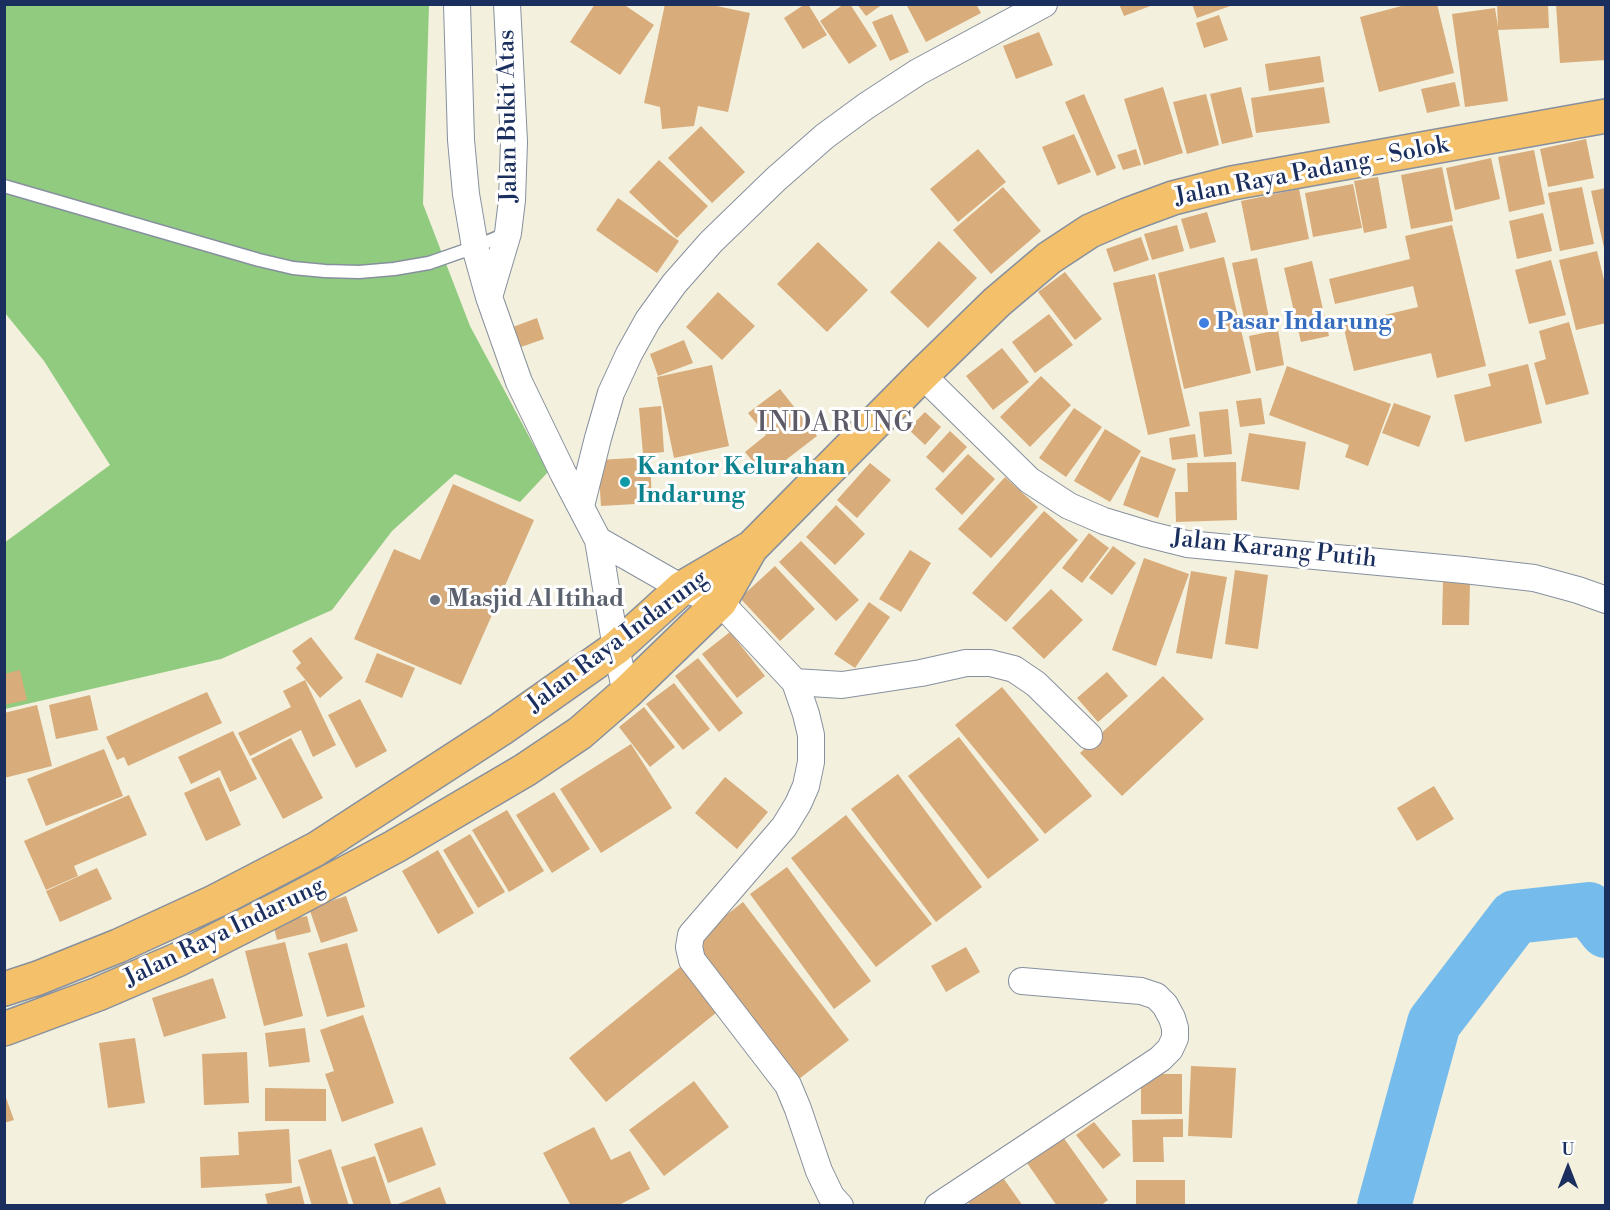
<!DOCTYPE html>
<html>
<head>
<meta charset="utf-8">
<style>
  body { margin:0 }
  #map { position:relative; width:1610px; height:1210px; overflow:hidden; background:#f3f0dd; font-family:"Libre Bodoni",serif }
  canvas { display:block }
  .frame { position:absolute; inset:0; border:6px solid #1b2f5e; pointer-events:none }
  .north { position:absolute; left:1538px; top:1138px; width:60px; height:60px; -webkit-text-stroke:4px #fff; paint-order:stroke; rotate:0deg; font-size:16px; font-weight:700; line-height:24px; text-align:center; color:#1b2f5e }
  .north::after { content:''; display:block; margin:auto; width:21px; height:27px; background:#1b2f5e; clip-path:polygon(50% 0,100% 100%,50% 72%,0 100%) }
</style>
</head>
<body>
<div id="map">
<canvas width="1610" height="1210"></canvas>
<div class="frame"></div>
<div class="north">U</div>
</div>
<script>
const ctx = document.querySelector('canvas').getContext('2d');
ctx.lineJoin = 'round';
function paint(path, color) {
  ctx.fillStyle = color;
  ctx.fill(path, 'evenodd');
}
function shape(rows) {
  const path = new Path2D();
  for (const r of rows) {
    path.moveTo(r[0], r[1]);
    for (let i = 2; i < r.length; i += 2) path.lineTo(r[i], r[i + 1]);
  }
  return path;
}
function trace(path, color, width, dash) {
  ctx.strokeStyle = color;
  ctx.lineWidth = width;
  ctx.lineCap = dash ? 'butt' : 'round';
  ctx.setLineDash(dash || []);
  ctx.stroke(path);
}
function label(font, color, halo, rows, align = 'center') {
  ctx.font = font + ' "Libre Bodoni",serif';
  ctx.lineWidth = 6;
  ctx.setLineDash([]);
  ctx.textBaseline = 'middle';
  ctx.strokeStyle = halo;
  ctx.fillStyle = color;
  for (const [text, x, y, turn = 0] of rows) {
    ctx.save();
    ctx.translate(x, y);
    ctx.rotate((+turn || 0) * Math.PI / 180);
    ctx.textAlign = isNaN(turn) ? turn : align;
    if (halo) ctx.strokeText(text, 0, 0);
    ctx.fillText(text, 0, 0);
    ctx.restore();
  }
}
const green = shape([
  [5,5,429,5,423,204,470,326,548,472,520,502,455,474,392,531,332,610,221,659,5,709,4,543,110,465,44,361,5,313]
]);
const river = shape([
  [1384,1206,1434,1023,1515,917,1589,909,1606,931]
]);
const building = shape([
  [595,4,623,4,654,25,620,75,570,42],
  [665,4,707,4,750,13,728,112,698,106,694,126,662,129,660,107,644,103],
  [805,4,808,4,827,35,803,49,784,18],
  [844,4,850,4,877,46,849,64,820,21],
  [857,4,883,4,866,16],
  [906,4,976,4,981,13,926,42],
  [1119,4,1153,4,1153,5,1124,16],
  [1192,4,1233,4,1233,5,1197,18],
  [1409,4,1437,4,1454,73,1379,92,1360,17],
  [1497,4,1548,4,1549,28,1498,30,1508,101,1465,107,1452,14,1495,8,1498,27],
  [1556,4,1606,4,1606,60,1560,63],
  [892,14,909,52,890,61,872,22],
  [1219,15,1228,40,1204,48,1196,23],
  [1039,32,1053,65,1016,79,1003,46],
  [1320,56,1324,82,1269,91,1265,64],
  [1455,82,1460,106,1427,113,1421,89],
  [1163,87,1183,153,1144,165,1124,99],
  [1241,87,1253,137,1222,144,1210,94],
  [1324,87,1330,123,1256,133,1251,98],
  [1084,94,1116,168,1097,176,1065,102],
  [1206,94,1219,145,1187,154,1173,102],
  [701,126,745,172,712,203,668,158],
  [1074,134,1091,172,1058,185,1042,147],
  [1586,139,1594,178,1548,187,1540,149],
  [978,149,1006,182,958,222,930,189],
  [1136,149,1141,165,1123,170,1117,155],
  [1534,150,1545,204,1509,212,1498,157],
  [1491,158,1500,199,1455,210,1446,168],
  [659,160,708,206,677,238,629,192],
  [1442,167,1453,221,1411,229,1401,175],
  [1378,177,1387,228,1364,233,1354,181],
  [1353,184,1362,228,1313,237,1305,193],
  [1003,187,1041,231,991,274,953,230],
  [1582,187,1594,244,1560,251,1548,193],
  [1606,188,1606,252,1605,252,1591,191],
  [1299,189,1309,239,1251,251,1241,201],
  [618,198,679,241,657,273,596,230],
  [1207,212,1216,242,1190,249,1181,219],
  [1543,213,1552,251,1517,259,1509,221],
  [1177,225,1184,251,1152,260,1144,234],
  [1452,225,1486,366,1437,378,1431,353,1354,371,1343,325,1418,307,1413,286,1335,304,1329,279,1410,259,1405,236],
  [1141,237,1149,260,1114,272,1106,249],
  [939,241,977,278,928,328,890,292],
  [818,242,868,290,827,332,777,284],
  [1597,251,1606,288,1606,323,1576,330,1559,260],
  [1224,257,1251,373,1184,389,1158,273],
  [1257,258,1269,318,1245,323,1232,263],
  [1551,260,1566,315,1529,324,1515,270],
  [1312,261,1329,336,1301,342,1284,268],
  [1065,272,1102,319,1075,340,1038,292],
  [1155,274,1190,426,1148,435,1113,283],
  [718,292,755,326,722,360,686,327],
  [1049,314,1073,345,1035,373,1012,342],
  [537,318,544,339,518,348,510,328],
  [1569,322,1589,394,1546,405,1534,363,1546,359,1539,331],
  [1278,330,1284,365,1256,371,1249,336],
  [684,340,693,363,658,376,650,354],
  [1002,348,1029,382,993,410,966,376],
  [1528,364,1542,423,1465,442,1454,395,1491,386,1488,374],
  [712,365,729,446,674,458,657,377],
  [1287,366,1391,404,1368,466,1345,457,1349,445,1269,415],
  [1041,376,1071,405,1030,447,1000,417],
  [780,389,817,436,765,476,745,452,766,435,748,413],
  [1261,398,1265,424,1240,427,1236,401],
  [1394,403,1431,416,1419,447,1382,433],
  [661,406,664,452,643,454,639,408],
  [1074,408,1102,427,1066,477,1039,458],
  [1228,409,1232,454,1204,457,1199,412],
  [925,412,941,427,925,445,908,429],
  [1105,429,1141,451,1110,502,1074,481],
  [950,431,967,447,943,473,926,457],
  [1249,433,1306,442,1299,490,1241,481],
  [1195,434,1198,457,1172,460,1169,438],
  [968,454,995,479,962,515,935,489],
  [1141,456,1176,469,1158,518,1123,505],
  [650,457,652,503,601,506,598,460],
  [1236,462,1237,520,1176,522,1175,492,1188,492,1187,463],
  [870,463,891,480,857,518,837,500],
  [1005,477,1038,507,991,558,958,529],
  [453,484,534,520,461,685,354,639,394,549,420,560],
  [836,505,865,534,835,565,806,537],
  [1044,511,1078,540,1006,622,972,593],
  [1089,533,1109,548,1082,583,1062,568],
  [801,541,859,600,836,621,779,562],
  [1113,546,1136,563,1112,595,1089,578],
  [910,550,931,563,901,612,879,599],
  [1144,558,1189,574,1156,666,1112,650],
  [775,566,815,609,780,641,740,598],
  [1235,570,1268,575,1258,649,1225,644],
  [1191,571,1227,577,1212,659,1176,653],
  [1443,582,1470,583,1469,625,1442,625],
  [1051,589,1083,620,1044,659,1012,628],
  [869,602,890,617,855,668,834,654],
  [730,632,765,676,737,698,702,654],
  [311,637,343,678,320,698,296,668,301,663,292,651],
  [377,653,415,668,402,698,365,682],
  [698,658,743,713,719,732,675,676],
  [20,670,27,700,4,705,4,674],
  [1107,672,1128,696,1098,722,1077,698],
  [1163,676,1204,719,1122,796,1080,753],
  [305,680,336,745,313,757,301,730,250,756,238,733,291,707,283,691],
  [674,683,710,729,683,750,646,704],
  [1002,687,1092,796,1045,834,955,725],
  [207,692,222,723,128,766,124,757,117,760,106,737],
  [90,695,98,730,56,739,49,705],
  [360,699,387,751,356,768,328,715],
  [37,705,52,766,4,778,4,713],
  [644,707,675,747,650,767,619,727],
  [233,731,257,779,230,792,220,770,191,784,178,757],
  [959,737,1039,840,988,879,908,776],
  [291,738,323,798,283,819,251,759],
  [631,744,672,808,601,853,560,789],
  [104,749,123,796,46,826,27,779],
  [898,774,982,887,936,922,851,809],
  [219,777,241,825,206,841,184,793],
  [725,777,768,812,737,849,695,813],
  [1434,786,1454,819,1417,841,1397,808],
  [554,792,590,849,552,873,516,815],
  [129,795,147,835,74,866,78,876,46,890,24,841],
  [507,810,544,871,509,892,472,830],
  [846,815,932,924,876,967,791,858],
  [470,834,505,892,478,908,443,850],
  [438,850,474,913,438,934,402,871],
  [787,867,871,981,834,1009,750,894],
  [97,868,112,899,60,922,46,891],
  [346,896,358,931,321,943,309,908],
  [743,902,849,1040,799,1079,693,941],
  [307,916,311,932,277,940,273,923],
  [285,942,303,1016,264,1026,245,951],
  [347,943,365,1007,327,1017,308,953],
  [966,947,980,972,946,992,931,966],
  [685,963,722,1008,606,1102,569,1058],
  [213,978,226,1018,164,1037,152,998],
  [363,1015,394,1103,342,1122,325,1074,334,1071,320,1030],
  [305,1028,310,1062,269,1067,265,1033],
  [135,1038,145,1103,108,1108,99,1043],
  [247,1052,249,1103,204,1105,202,1054],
  [1191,1066,1236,1068,1232,1138,1188,1136],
  [1141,1074,1182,1074,1182,1114,1141,1114],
  [694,1081,729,1127,664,1176,629,1130],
  [265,1088,326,1089,326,1121,265,1121],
  [4,1092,14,1120,4,1123],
  [1183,1119,1183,1137,1163,1137,1164,1162,1133,1162,1132,1120],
  [1094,1122,1121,1155,1103,1169,1076,1135],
  [422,1127,436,1165,388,1183,374,1144],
  [594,1127,611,1160,630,1151,650,1189,617,1206,571,1206,543,1153],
  [289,1129,292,1183,201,1188,200,1157,239,1155,238,1132],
  [1063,1137,1108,1200,1100,1206,1057,1206,1027,1163],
  [331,1149,349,1206,312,1206,298,1160],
  [375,1156,392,1206,354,1206,341,1167],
  [999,1172,1023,1206,971,1206,964,1196],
  [1136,1180,1185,1180,1185,1206,1136,1206],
  [300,1186,305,1206,268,1206,265,1194],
  [440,1187,447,1206,399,1206,398,1204]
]);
const lane = shape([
  [4,186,259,260,293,268,325,271,359,272,394,269,429,263,475,247,508,233]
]);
const street = shape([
  [457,4,461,140,466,194,475,247,489,297,519,382,563,473,598,540,616,648,626,693],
  [489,297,508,233,512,200,514,142,507,4],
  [922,375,1029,480,1069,506,1104,521,1147,534,1187,544,1464,570,1534,578,1578,590,1606,600],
  [581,506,598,438,611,393,629,354,648,320,674,284,711,242,776,179,825,136,866,106,918,72,1044,4],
  [598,540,682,588,720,602,795,682,806,714,811,735,811,762,806,786,798,804,784,827,691,935,689,947,692,960,788,1085,798,1109,819,1171,831,1196,840,1206],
  [795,682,842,685,921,673,966,663,990,663,1014,669,1036,684,1089,736],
  [938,1206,1160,1059,1170,1049,1175,1038,1175,1028,1172,1018,1165,1005,1156,996,1141,991,1022,981]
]);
const highway = shape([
  [4,989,38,978,118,946,216,901,316,849,501,729,616,648,682,588,752,547,922,375,997,302,1049,258,1090,231,1127,215,1173,198,1232,183,1606,116],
  [4,1029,98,994,177,960,293,901,394,847,525,770,580,733,626,693,720,602,751,548]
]);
const markers = [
  [1204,323,6,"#3f7fe0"],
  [625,482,6,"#0f9aa8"],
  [435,600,6,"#6b7280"]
];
const streetNames = [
  ["Jalan Bukit Atas",509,116,-91],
  ["Jalan Raya Padang - Solok",1312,172,-11],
  ["Jalan Karang Putih",1274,550,6],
  ["Jalan Raya Indarung",618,642,-37],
  ["Jalan Raya Indarung",225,933,-26]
];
const shopNames = [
  ["Pasar Indarung",1216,323]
];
const cultureNames = [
  ["Kantor Kelurahan",637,468],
  ["Indarung",637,496]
];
const worshipNames = [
  ["Masjid Al Itihad",447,600]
];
const quarterNames = [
  ["INDARUNG",836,425]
];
paint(green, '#90cb80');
trace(river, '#75bcec', 54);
paint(building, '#d8ac7b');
trace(lane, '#87909e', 15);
trace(street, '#87909e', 28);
trace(highway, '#87909e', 36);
trace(lane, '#fff', 12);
trace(street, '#fff', 26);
trace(highway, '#f4c16a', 33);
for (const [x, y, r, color] of markers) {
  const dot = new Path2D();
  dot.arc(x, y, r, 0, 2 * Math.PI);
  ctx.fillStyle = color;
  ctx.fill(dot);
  trace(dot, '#fff', 2);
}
label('24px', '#1b2f5e', '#fff', streetNames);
label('bold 24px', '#366cbe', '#fff', shopNames, 'left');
label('bold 24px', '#0d838f', '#fff', cultureNames, 'left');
label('bold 24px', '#5b616d', '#fff', worshipNames, 'left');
ctx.letterSpacing = '1.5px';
label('27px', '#5d5b68', '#fff', quarterNames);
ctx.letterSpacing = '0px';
</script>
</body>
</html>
